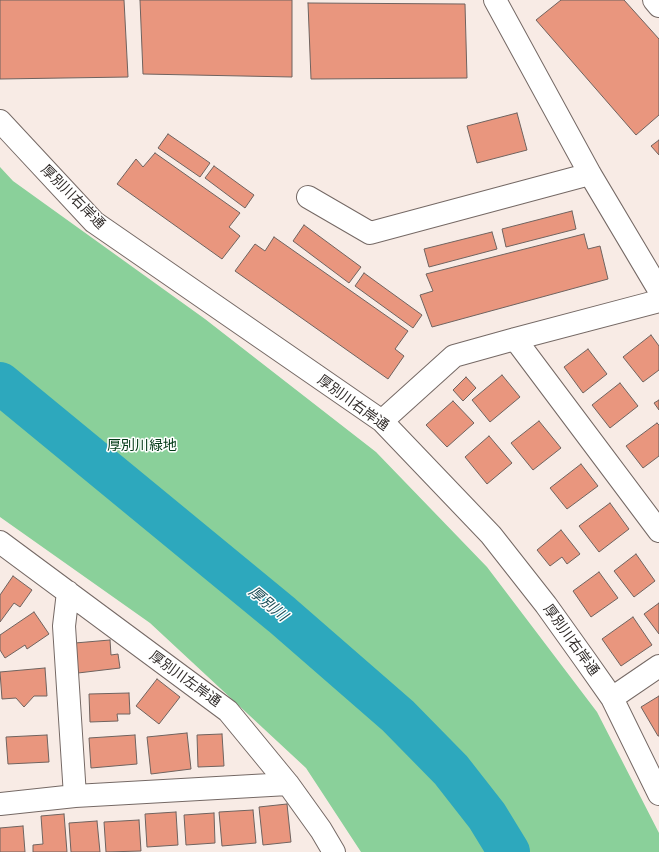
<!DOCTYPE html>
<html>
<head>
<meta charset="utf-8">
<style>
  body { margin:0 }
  canvas { display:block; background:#f8ebe5 }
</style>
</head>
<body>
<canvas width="659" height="852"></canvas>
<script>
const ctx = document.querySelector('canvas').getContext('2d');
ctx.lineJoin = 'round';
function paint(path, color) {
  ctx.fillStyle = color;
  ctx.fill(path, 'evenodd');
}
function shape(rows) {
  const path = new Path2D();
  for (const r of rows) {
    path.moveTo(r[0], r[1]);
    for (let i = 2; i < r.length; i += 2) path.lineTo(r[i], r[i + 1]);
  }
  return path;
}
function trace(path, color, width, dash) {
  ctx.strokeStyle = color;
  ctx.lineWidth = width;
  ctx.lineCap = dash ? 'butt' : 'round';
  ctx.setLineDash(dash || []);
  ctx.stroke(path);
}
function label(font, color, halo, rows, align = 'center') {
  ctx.font = font + ' Mulish,"Noto Sans JP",sans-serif';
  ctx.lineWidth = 3;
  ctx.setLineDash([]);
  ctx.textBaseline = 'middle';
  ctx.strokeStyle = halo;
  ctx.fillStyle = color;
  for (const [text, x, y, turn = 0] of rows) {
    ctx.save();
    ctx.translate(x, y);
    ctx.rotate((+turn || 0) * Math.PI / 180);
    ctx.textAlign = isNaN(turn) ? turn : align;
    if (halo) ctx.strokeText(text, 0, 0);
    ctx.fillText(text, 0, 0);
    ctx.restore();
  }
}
const green = shape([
  [0,167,13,181,205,319,376,452,487,567,597,712,659,833,659,852,361,852,306,768,150,623,0,517]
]);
const river = shape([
  [0,383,282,615,398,716,451,770,487,816,509,852]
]);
const building = shape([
  [0,0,124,0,128,77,0,79,0,0],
  [140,0,292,0,292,77,143,74,140,0],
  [561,0,624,0,659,39,659,115,636,135,536,20,561,0],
  [308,3,465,4,467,78,311,79,308,3],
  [517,113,527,150,477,163,467,126,517,113],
  [168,134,210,163,200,177,158,148,168,134],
  [659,140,659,155,651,146,659,140],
  [155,153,240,213,229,227,240,236,222,259,117,184,136,159,143,167,155,153],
  [214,166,254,195,245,208,205,178,214,166],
  [572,211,576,229,506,247,502,229,572,211],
  [304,225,361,267,349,283,293,241,304,225],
  [492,232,497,249,429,267,424,249,492,232],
  [584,234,588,249,600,246,608,279,432,327,420,295,433,291,426,274,584,234],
  [274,237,408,331,395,349,404,356,388,379,235,271,255,244,265,251,274,237],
  [364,273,422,315,413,328,355,286,364,273],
  [651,335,659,346,659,370,643,382,623,357,651,335],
  [588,349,607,374,583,393,564,367,588,349],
  [502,375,520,397,490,422,472,400,502,375],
  [466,377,476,388,463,401,453,390,466,377],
  [620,383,638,406,610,428,592,405,620,383],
  [659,400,659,410,654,403,659,400],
  [453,401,474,423,447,447,426,425,453,401],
  [539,421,561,448,533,470,511,443,539,421],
  [657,423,659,425,659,456,643,468,626,446,657,423],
  [489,436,512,463,487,484,465,457,489,436],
  [581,464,598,486,567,509,550,488,581,464],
  [610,503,629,529,599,552,579,526,610,503],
  [561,530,580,554,567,564,562,557,550,566,537,550,561,530],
  [636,554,655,581,634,597,614,571,636,554],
  [599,572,618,598,591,617,573,591,599,572],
  [13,576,32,590,20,607,14,603,0,622,0,595,13,576],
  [659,603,659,634,644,614,659,603],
  [34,612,49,634,27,649,25,645,5,658,0,650,0,635,34,612],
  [633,617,652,645,621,666,602,639,633,617],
  [110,640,111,655,118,654,120,668,78,673,75,643,110,640],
  [45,668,47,696,34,696,24,707,16,698,2,699,0,672,45,668],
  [157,679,180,697,159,724,136,706,157,679],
  [129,693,130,714,117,714,118,721,90,722,89,694,129,693],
  [659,696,659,736,658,736,641,707,659,696],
  [187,733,191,769,151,774,147,737,187,733],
  [222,734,224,766,198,767,197,735,222,734],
  [47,735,49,762,8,764,6,737,47,735],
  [135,735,137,764,91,768,89,738,135,735],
  [287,804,291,842,263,845,259,807,287,804],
  [253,810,256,843,222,846,219,812,253,810],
  [176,812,178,845,147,847,145,814,176,812],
  [214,813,215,843,186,845,184,815,214,813],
  [64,814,67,852,33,852,33,845,43,844,41,816,64,814],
  [139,820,141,851,106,852,104,822,139,820],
  [97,821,100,852,71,852,69,823,97,821],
  [23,826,25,852,0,852,0,828,23,826]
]);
const minor = shape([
  [495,0,590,174,659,290],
  [654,0,659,6],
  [0,121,94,222,382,421,491,535,546,605,586,661,612,698,659,794],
  [308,197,370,233,590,174],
  [515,339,659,531],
  [382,421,454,356,515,339,659,301],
  [0,542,228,711,288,784,321,830,334,852],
  [68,592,64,626,75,796],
  [612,698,659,666],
  [0,804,75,796,288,784]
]);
const streetNames = [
  ["厚別川右岸通",73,197,45],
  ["厚別川右岸通",353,403,36],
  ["厚別川右岸通",571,640,54],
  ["厚別川左岸通",185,679,36]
];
const parkNames = [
  ["厚別川緑地",142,446]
];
const waterNames = [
  ["厚別川",268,604,40]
];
paint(green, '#8ad09a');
trace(river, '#2da8bd', 42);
paint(building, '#e9967e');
trace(building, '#6f635f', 1);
trace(minor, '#756965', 24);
trace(minor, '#fff', 22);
label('14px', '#322d2b', '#fff', streetNames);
label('14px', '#003815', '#fff', parkNames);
label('italic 15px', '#1b4d56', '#fff', waterNames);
</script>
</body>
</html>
